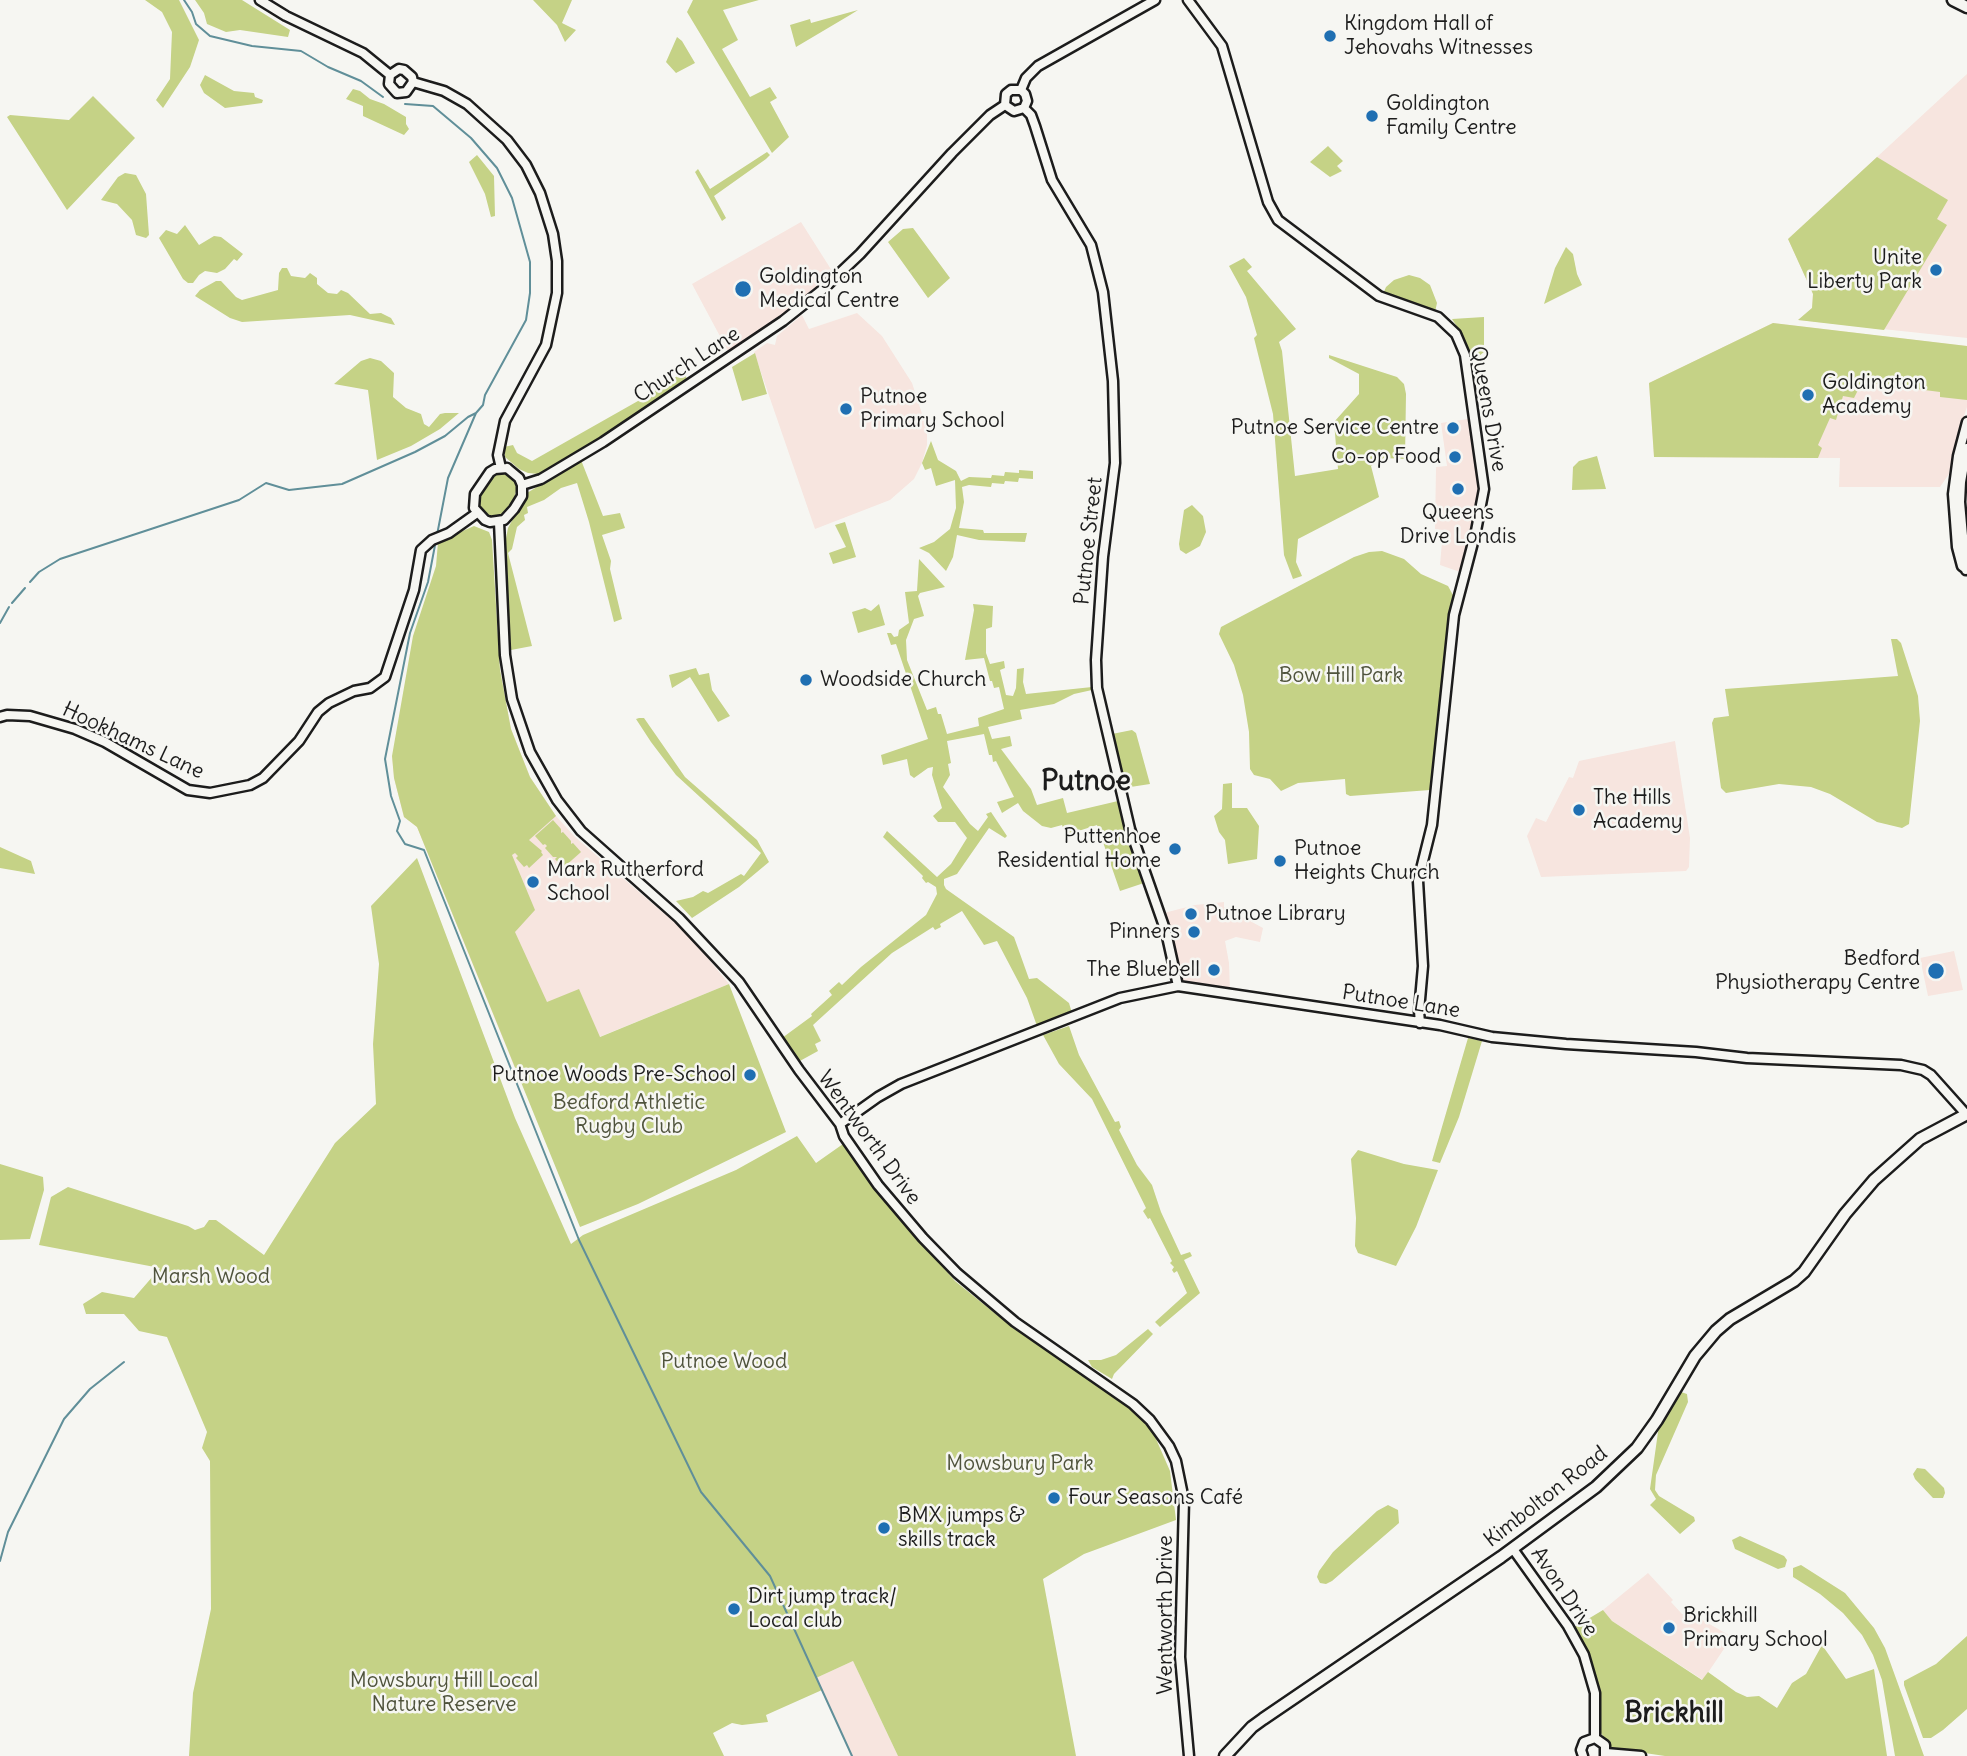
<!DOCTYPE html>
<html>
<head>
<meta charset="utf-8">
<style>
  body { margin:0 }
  canvas { display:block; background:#f6f6f2 }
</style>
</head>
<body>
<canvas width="1967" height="1756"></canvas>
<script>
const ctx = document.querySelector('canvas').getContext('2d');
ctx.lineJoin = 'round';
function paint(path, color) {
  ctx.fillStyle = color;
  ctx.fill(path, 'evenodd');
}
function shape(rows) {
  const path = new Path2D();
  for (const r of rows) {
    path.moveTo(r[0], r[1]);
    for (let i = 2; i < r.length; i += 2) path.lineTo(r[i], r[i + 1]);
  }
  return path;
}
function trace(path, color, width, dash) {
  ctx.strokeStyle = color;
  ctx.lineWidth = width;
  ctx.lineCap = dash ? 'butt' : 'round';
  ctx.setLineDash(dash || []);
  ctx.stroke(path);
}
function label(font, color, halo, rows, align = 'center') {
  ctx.font = font + ' Delius,sans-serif';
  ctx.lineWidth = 5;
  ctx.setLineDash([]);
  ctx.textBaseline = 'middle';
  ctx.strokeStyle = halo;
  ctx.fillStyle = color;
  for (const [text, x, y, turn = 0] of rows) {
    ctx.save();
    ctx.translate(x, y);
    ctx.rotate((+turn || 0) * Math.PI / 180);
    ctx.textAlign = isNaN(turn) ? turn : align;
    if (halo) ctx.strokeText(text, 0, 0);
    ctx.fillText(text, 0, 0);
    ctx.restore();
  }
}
const built = shape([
  [1967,74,1967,338,1798,320,1812,308,1813,294,1788,239],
  [801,222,834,274,782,319,730,355,692,284],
  [857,313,882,336,912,383,927,429,927,445,922,463,914,479,890,500,815,529,754,352,767,343,775,345,777,336,802,315,809,329],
  [1773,323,1967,346,1967,407,1955,443,1949,474,1940,487,1839,487,1840,458,1654,457,1649,383],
  [1468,419,1480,491,1460,572,1440,565,1443,530,1435,529,1436,467,1447,466,1441,423],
  [500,670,511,729,530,777,556,816,575,837,688,934,729,984,516,1071,417,827,404,817,394,778,392,756],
  [1675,741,1690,838,1689,867,1686,871,1541,877,1527,836,1536,818,1546,822,1569,777,1573,778,1579,761],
  [1224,902,1224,907,1263,928,1260,942,1236,937,1225,941,1229,963,1230,991,1188,986,1182,980,1164,913,1195,905],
  [1954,951,1963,990,1928,996,1920,958],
  [1648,1573,1673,1600,1671,1602,1682,1614,1692,1614,1732,1637,1703,1680,1612,1621,1603,1610],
  [853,1661,898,1756,852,1756,816,1678]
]);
const green = shape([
  [145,0,179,0,199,40,190,67,163,108,156,100,170,79,172,32,162,12],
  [195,0,242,0,290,30,288,37,240,30,226,32,207,24,204,13],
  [533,0,572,0,562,23,576,30,565,42,557,25],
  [693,0,759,0,723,10,738,40,722,49,750,97,770,87,777,98,770,102,789,137,772,153,687,12],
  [858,10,850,15,796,47,790,25,810,19,811,23],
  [677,37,682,41,695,63,676,73,666,62],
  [205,75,234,91,254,93,255,97,263,100,262,103,225,108,204,93,200,85],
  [353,89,360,91,370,99,384,104,406,117,406,124,409,129,404,135,363,116,363,106,346,99],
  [93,96,135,138,67,210,7,117,10,115,69,120],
  [1328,146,1343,161,1337,166,1342,171,1330,177,1310,162],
  [767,152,770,155,766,159,714,196,726,218,722,221,695,172,698,169,710,189],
  [477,155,494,176,495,216,491,217,485,194,469,162],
  [1877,157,1948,200,1937,219,1947,225,1884,330,1798,320,1812,308,1813,294,1788,239],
  [125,173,136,175,146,194,149,235,146,238,136,235,132,220,117,204,101,200,118,177],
  [185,225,199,245,214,236,221,237,243,254,237,261,234,259,225,269,217,273,205,271,199,275,193,283,188,283,183,279,159,238,166,230,177,234],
  [913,228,950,278,928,298,888,242,903,229],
  [1566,247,1573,254,1577,274,1582,285,1544,304,1555,268],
  [1244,258,1252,267,1247,271,1296,329,1279,342,1282,351,1295,476,1338,469,1334,422,1359,394,1359,374,1329,358,1329,355,1397,377,1404,384,1406,394,1405,459,1384,458,1371,466,1379,497,1298,539,1296,562,1302,576,1293,579,1284,555,1273,414,1254,338,1257,335,1246,297,1229,266],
  [282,268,287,268,291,276,305,278,310,273,317,278,317,284,328,293,337,294,341,290,348,293,370,314,381,313,391,318,395,325,350,315,242,322,230,318,195,296,200,290,216,281,221,281,236,297,242,300,278,290,279,273],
  [1409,275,1420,278,1430,285,1437,303,1435,312,1383,294,1386,287,1394,280],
  [1484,317,1484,352,1474,360,1469,356,1460,331,1452,319],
  [1773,323,1967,346,1967,400,1940,397,1940,392,1862,382,1854,398,1843,396,1836,420,1830,418,1818,445,1822,448,1818,458,1654,457,1649,383],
  [755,353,767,394,742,401,732,367],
  [370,358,381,361,394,373,393,397,406,408,421,414,424,424,429,427,440,414,445,413,459,413,440,429,411,446,377,460,368,390,334,384,361,361],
  [685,371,687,381,551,470,539,474,528,473,519,469,505,457,504,447,513,445,517,453,532,461,645,397],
  [931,441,938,460,956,471,961,481,969,477,991,478,992,475,1004,476,1005,472,1019,473,1019,470,1033,471,1033,479,1019,478,1018,482,1005,481,1004,484,992,483,991,487,969,485,962,487,964,502,959,528,983,530,984,533,1027,533,1025,542,979,540,957,535,953,557,946,571,929,553,919,548,934,542,950,529,956,508,955,480,936,486,931,468,925,470,922,463],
  [1597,456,1606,489,1572,490,1573,467,1579,461],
  [581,460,603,516,620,513,625,528,602,535,611,561,610,569,622,619,614,622,589,522,577,483,561,488,544,500,527,507,528,513,524,515,525,520,517,527,512,549,508,553,532,646,511,650,503,578,503,554,508,528,527,493],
  [506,472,518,483,514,499,501,516,491,518,486,516,477,506,477,496,494,473],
  [1192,505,1203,516,1206,532,1200,546,1186,554,1180,550,1179,544,1184,510],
  [845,522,856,557,833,564,829,553,846,547,835,525],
  [474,526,489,532,492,540,500,670,511,729,530,777,556,816,529,840,542,851,541,852,543,855,529,868,527,865,524,867,516,858,518,856,515,853,512,855,535,910,515,932,547,1002,579,989,600,1037,729,984,786,1132,638,1204,580,1227,417,827,404,817,394,778,392,756,413,636,436,566,438,542],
  [1382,551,1404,559,1421,574,1448,586,1454,597,1447,635,1430,790,1350,796,1346,794,1345,779,1298,783,1281,791,1270,779,1254,775,1250,769,1249,732,1243,695,1234,665,1219,634,1221,627,1354,557,1369,552],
  [919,559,945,587,920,593,918,596,924,616,914,619,906,640,907,660,927,710,936,707,938,714,941,714,947,734,979,726,978,718,1004,709,999,687,994,688,992,681,990,681,984,658,965,660,974,610,973,604,993,606,992,627,986,629,986,653,990,664,1004,661,1005,668,1000,670,1006,695,1013,696,1016,688,1017,669,1024,668,1023,682,1026,694,1092,687,1092,690,1074,694,1054,704,1020,710,1022,719,988,727,992,739,1010,736,1012,746,1001,749,1031,789,1037,805,1063,798,1067,813,1118,801,1144,883,1120,891,1097,825,1066,835,1062,825,1051,828,1042,826,1023,811,1018,803,1002,813,997,802,1014,797,996,761,993,762,992,755,989,755,984,734,947,741,951,763,948,764,950,775,943,787,970,824,978,831,988,817,986,814,991,812,1007,836,1005,838,989,828,957,874,944,879,944,885,946,889,1014,937,1029,979,1037,978,1069,1003,1072,1013,1037,1026,1027,998,997,941,984,945,962,911,940,924,941,927,935,930,933,927,892,953,813,1025,821,1041,815,1044,818,1051,798,1062,782,1038,812,1016,811,1014,832,995,829,991,839,982,842,985,861,967,926,915,937,894,936,887,928,882,926,883,922,878,923,876,883,837,887,831,937,877,951,864,967,838,955,822,938,822,933,816,942,808,932,775,933,767,928,768,914,778,910,775,907,759,883,765,881,755,928,739,896,644,891,645,887,633,891,633,894,637,898,636,899,630,909,623,905,592,917,591],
  [879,604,885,625,858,633,852,612,865,608,871,611],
  [1891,639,1897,639,1901,643,1918,696,1920,721,1909,824,1902,828,1877,822,1830,794,1811,787,1779,784,1726,793,1721,788,1712,723,1714,718,1729,716,1725,689,1898,676],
  [696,668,699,675,709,673,712,690,730,716,718,722,690,677,672,688,669,675],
  [639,718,644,718,685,777,757,840,769,862,739,887,692,918,676,901,693,897,703,891,708,893,741,874,744,876,761,853,676,775,651,742,636,719],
  [1132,730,1136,733,1150,784,1124,788,1112,734],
  [1232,783,1232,808,1247,808,1259,826,1257,859,1228,864,1225,840,1219,832,1214,816,1222,809,1223,784],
  [553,820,561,829,561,833,563,832,571,841,571,844,573,843,581,852,563,868,555,859,557,857,553,857,545,848,547,846,545,844,543,845,535,836],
  [0,847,31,861,35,874,0,868],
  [417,858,515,1118,571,1244,583,1235,736,1170,797,1136,816,1163,843,1144,871,1184,955,1281,1013,1328,1136,1412,1153,1432,1170,1471,1176,1520,1084,1554,1043,1579,1076,1756,898,1756,853,1661,816,1678,822,1690,766,1715,768,1722,742,1725,732,1723,713,1733,724,1756,189,1756,193,1693,211,1609,210,1461,202,1448,207,1432,167,1337,139,1331,124,1314,86,1314,83,1304,102,1292,134,1298,160,1268,39,1245,51,1197,68,1187,188,1226,195,1230,204,1227,209,1220,216,1220,264,1255,335,1143,376,1104,373,1044,379,964,371,906],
  [1069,1026,1079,1055,1115,1122,1119,1121,1121,1127,1119,1130,1137,1165,1152,1185,1161,1212,1181,1255,1190,1252,1192,1256,1184,1260,1200,1293,1160,1327,1155,1322,1187,1293,1177,1271,1174,1273,1172,1270,1174,1267,1170,1263,1172,1261,1150,1218,1148,1219,1143,1211,1146,1208,1092,1099,1059,1064,1043,1035],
  [1468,1038,1482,1041,1459,1117,1440,1163,1432,1161],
  [1358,1150,1404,1164,1438,1170,1416,1227,1396,1266,1358,1253,1355,1246,1356,1218,1351,1159],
  [0,1164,43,1177,44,1190,30,1239,0,1240],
  [1148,1329,1153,1334,1114,1374,1112,1379,1092,1367,1088,1360,1101,1360,1116,1355],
  [1678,1391,1687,1394,1688,1402,1656,1475,1655,1490,1659,1496,1694,1517,1695,1521,1680,1534,1650,1505,1656,1499,1650,1489,1659,1425],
  [1917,1468,1925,1469,1944,1488,1945,1493,1943,1498,1933,1498,1915,1479,1913,1474],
  [1388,1505,1398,1510,1399,1523,1332,1581,1326,1584,1320,1583,1317,1577,1319,1571,1333,1552,1377,1511],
  [1740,1536,1784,1556,1787,1560,1785,1567,1778,1569,1735,1549,1732,1540],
  [1801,1565,1845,1593,1874,1628,1885,1648,1924,1756,1895,1756,1882,1680,1873,1655,1862,1635,1843,1613,1820,1594,1793,1577,1793,1568],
  [1603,1610,1612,1621,1702,1680,1708,1672,1736,1692,1747,1697,1759,1696,1777,1708,1792,1683,1806,1674,1822,1645,1846,1679,1874,1669,1887,1756,1665,1756,1611,1748,1601,1733,1600,1702,1592,1666,1573,1628],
  [1967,1636,1967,1709,1943,1730,1931,1738,1923,1738,1904,1685,1904,1681,1936,1664]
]);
const stream = shape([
  [184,0,192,12,196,24,210,36,252,46,301,51,328,67,361,81,383,97],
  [437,535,448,478,476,413],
  [436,540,428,582,410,633,385,759,391,796,400,821,397,831,405,844,424,850,579,1240,701,1492,770,1576,852,1756],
  [30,582,39,572,60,559,239,500,266,483,289,490,342,484,415,452,445,436,468,417,476,413,483,405,485,395,526,320,530,293,530,262,512,198,497,168,471,138,433,106,405,104],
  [12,603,25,588],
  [0,623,9,607],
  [0,1561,8,1532,64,1419,90,1389,124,1362]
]);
const minor = shape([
  [260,0,286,16,363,53,390,75],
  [1188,0,1222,46,1268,202,1278,220,1379,296,1438,317,1456,334,1465,355,1484,489,1476,531,1454,615,1432,825,1418,881,1423,966,1419,1011,1420,1023],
  [390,75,389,84,397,93,406,92,413,82],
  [390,75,399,69,404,70,412,77,413,82],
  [413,82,444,91,467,104,507,140,526,165,540,193,553,234,557,261,557,293,546,345,505,421,498,455,501,468],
  [1021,90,1026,78,1038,66,1155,0],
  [1021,90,1025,94,1027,101,1024,108],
  [1005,105,1006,94,1011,90,1021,90],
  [1005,105,1014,111,1024,108],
  [1024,108,1031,115,1035,126,1052,180,1091,245,1103,292,1113,381,1115,463,1103,557,1096,660,1097,688,1130,829,1166,932,1178,986],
  [507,468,519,478,522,485,522,496,514,509,504,520,490,522,485,520,474,508,475,494,490,472,495,469,507,468],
  [522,485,541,479,603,442,783,321,822,290,860,254,952,153,990,115,1005,105],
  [499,522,505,655,512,699,530,752,557,800,581,831,679,918,739,982,799,1070,840,1124,844,1136,878,1185,923,1238,957,1273,1015,1322,1133,1404,1150,1420,1169,1446,1176,1461,1184,1500,1180,1657,1189,1756],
  [1966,569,1962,566,1957,547,1953,494,1958,456,1967,422],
  [1966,570,1960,502,1961,482,1967,448],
  [0,717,7,715,30,716,75,729,105,742,188,790,210,793,250,785,263,778,299,741,318,712,329,703,354,691,370,688,385,677,414,590,421,550,432,540,449,533,477,513],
  [840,1124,878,1097,901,1084,1120,998,1178,986,1440,1025,1492,1037,1566,1044,1696,1052,1747,1058,1901,1065,1923,1070,1931,1075,1966,1114],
  [1513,1549,1568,1626,1584,1655,1595,1693,1595,1738],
  [1606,1753,1641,1756],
  [1583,1756,1581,1750,1584,1742,1595,1738,1605,1745,1605,1756]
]);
const major = shape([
  [1953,0,1967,7],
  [1225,1756,1252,1727,1263,1719,1501,1557,1596,1487,1637,1448,1657,1420,1695,1356,1716,1331,1730,1319,1794,1281,1804,1272,1845,1214,1874,1180,1920,1139,1967,1114]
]);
const markers = [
  [1330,36,7,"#1f6fb2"],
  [1372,116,7,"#1f6fb2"],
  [1936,270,7,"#1f6fb2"],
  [743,289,9,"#1f6fb2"],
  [1808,395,7,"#1f6fb2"],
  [846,409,7,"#1f6fb2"],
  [1453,428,7,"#1f6fb2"],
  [1455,457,7,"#1f6fb2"],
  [1458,489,7,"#1f6fb2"],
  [806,680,7,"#1f6fb2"],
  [1579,810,7,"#1f6fb2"],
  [1175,849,7,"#1f6fb2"],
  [1280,861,7,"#1f6fb2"],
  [533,882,7,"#1f6fb2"],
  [1191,914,7,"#1f6fb2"],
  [1194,932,7,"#1f6fb2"],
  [1214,970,7,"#1f6fb2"],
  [1936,971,9,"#1f6fb2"],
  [750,1075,7,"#1f6fb2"],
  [1054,1498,7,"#1f6fb2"],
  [884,1528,7,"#1f6fb2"],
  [734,1609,7,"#1f6fb2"],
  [1669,1628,7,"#1f6fb2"]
];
const poiNames = [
  ["Kingdom Hall of",1344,24],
  ["Jehovahs Witnesses",1344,48],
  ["Goldington",1386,104],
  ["Family Centre",1386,128],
  ["Unite",1922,258,"right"],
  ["Liberty Park",1922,282,"right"],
  ["Goldington",759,277],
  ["Medical Centre",759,301],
  ["Goldington",1822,383],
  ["Academy",1822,407],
  ["Putnoe",860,397],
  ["Primary School",860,421],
  ["Putnoe Service Centre",1439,428,"right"],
  ["Co-op Food",1441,457,"right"],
  ["Queens",1458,513,"center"],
  ["Drive Londis",1458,537,"center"],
  ["Woodside Church",820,680],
  ["The Hills",1593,798],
  ["Academy",1593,822],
  ["Puttenhoe",1161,837,"right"],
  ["Residential Home",1161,861,"right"],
  ["Putnoe",1294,849],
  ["Heights Church",1294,873],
  ["Mark Rutherford",547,870],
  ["School",547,894],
  ["Putnoe Library",1205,914],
  ["Pinners",1180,932,"right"],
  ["Bedford",1920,959,"right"],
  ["Physiotherapy Centre",1920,983,"right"],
  ["The Bluebell",1200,970,"right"],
  ["Putnoe Woods Pre-School",736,1075,"right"],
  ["Four Seasons Café",1068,1498],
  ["BMX jumps &",898,1516],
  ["skills track",898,1540],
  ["Dirt jump track/",748,1597],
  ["Local club",748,1621],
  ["Brickhill",1683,1616],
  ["Primary School",1683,1640]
];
const streetNames = [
  ["Church Lane",687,365,-33],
  ["Queens Drive",1488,409,80],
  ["Putnoe Street",1089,541,-84],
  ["Hookhams Lane",133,741,25],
  ["Putnoe Lane",1401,1002,9],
  ["Wentworth Drive",869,1138,54],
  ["Kimbolton Road",1546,1497,-38],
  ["Avon Drive",1564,1592,56],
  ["Wentworth Drive",1166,1615,-90]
];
const parkNames = [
  ["Bow Hill Park",1341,676],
  ["Bedford Athletic",629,1103],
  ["Rugby Club",629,1127],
  ["Marsh Wood",211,1277],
  ["Putnoe Wood",724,1362],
  ["Mowsbury Park",1020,1464],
  ["Mowsbury Hill Local",444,1681],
  ["Nature Reserve",444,1705]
];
const districtNames = [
  ["Putnoe",1086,782],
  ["Brickhill",1674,1714]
];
paint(built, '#f7e5df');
paint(green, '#c5d286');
trace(stream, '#608f99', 2);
trace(minor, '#1c1c1c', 13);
trace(major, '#1c1c1c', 15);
trace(minor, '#f6f6f2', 8);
trace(major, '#f6f6f2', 10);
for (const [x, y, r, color] of markers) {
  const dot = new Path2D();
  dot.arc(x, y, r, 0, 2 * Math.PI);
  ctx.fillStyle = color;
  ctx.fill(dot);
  trace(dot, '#f6f6f2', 2.5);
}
label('21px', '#1c1c1c', '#f6f6f2', poiNames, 'left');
label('21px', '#1c1c1c', '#f6f6f2', streetNames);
label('21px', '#4f533c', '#f6f6f2', parkNames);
label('bold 28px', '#1c1c1c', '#f6f6f2', districtNames);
</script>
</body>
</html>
